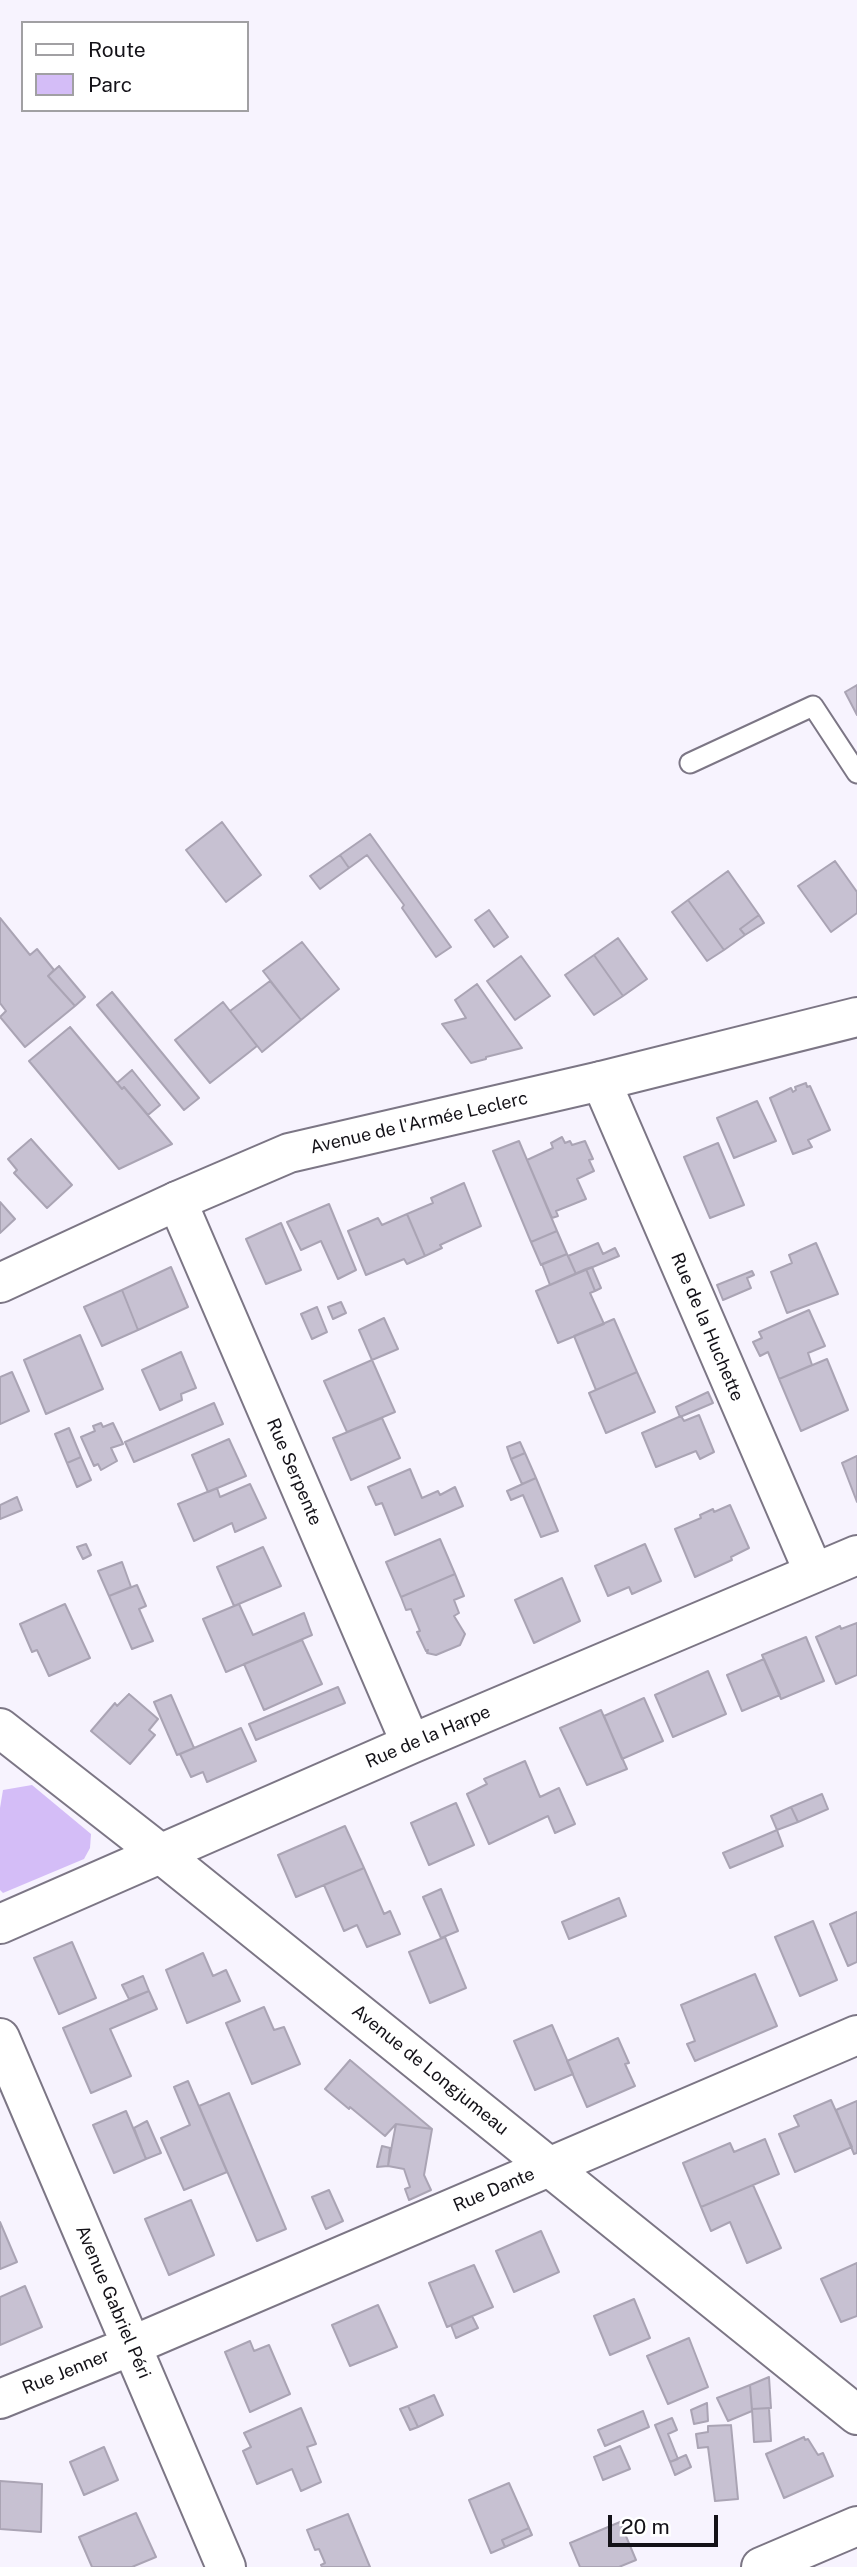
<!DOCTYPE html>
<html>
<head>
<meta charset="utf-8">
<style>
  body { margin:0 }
  #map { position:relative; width:857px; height:2567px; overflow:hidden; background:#f7f3fe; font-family:"Public Sans",sans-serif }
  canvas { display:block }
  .legend { position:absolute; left:21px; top:21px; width:228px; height:91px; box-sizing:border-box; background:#fff; border:2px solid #a1a0a3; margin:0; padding:9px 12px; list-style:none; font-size:21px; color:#141218 }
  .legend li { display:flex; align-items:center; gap:14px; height:35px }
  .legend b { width:35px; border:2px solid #a1a0a3 }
  .scale { position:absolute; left:608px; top:2515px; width:110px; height:32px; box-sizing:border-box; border:4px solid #141218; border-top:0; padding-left:9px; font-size:21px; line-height:24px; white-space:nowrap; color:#141218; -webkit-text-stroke:5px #fff; paint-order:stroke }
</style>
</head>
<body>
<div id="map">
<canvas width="857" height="2567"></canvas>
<ul class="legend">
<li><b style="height:9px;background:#fff"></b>Route</li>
<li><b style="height:19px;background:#d4bdf7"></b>Parc</li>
</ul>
<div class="scale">20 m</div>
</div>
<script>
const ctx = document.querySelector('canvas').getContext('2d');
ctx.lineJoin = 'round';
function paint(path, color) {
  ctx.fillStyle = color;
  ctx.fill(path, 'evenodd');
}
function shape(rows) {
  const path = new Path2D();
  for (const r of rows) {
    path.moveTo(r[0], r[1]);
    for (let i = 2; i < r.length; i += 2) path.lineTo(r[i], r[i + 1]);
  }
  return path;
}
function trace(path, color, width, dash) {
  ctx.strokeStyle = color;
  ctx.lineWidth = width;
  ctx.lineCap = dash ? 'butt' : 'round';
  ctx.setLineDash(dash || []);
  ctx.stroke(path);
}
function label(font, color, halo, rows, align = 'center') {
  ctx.font = font + ' "Public Sans",sans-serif';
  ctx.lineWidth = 6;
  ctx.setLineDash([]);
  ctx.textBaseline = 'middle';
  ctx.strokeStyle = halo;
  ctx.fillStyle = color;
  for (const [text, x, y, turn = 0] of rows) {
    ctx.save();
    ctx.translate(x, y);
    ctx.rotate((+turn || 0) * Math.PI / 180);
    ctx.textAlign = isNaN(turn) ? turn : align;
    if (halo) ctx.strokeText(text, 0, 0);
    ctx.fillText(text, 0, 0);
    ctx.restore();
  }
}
const green = shape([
  [32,1785,91,1834,90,1848,84,1859,3,1893,0,1890,0,1808,3,1790]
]);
const building = shape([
  [857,685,857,715,845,692,857,685],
  [222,822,261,875,226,902,186,850,222,822],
  [370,834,451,947,436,957,402,908,404,905,367,855,349,868,340,855,370,834],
  [340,855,349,868,320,889,310,876,340,855],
  [835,861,857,892,857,913,831,932,798,886,835,861],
  [728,871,759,915,740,929,745,935,724,950,688,900,728,871],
  [688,900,724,950,707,961,672,912,688,900],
  [489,910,508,937,494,947,475,920,489,910],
  [759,915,764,923,745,935,740,929,759,915],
  [0,918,30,955,37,949,54,970,48,976,75,1006,25,1047,0,1017,6,1011,0,1003,0,918],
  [618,938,647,979,623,996,594,955,618,938],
  [302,942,339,989,301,1020,263,971,302,942],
  [594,955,623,996,594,1015,565,975,594,955],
  [521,956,550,996,515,1020,487,981,521,956],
  [59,966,85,997,75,1006,48,976,59,966],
  [270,981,301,1020,262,1052,230,1011,270,981],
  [477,984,522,1048,486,1057,486,1059,471,1063,442,1024,466,1018,455,1000,477,984],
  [112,992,199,1098,184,1110,97,1005,112,992],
  [223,1002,257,1046,210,1083,175,1040,223,1002],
  [70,1027,122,1089,124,1087,172,1144,119,1169,29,1061,70,1027],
  [132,1070,160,1105,148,1115,124,1087,122,1089,117,1083,132,1070],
  [806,1083,807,1087,810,1086,830,1130,808,1140,812,1147,793,1154,770,1098,791,1088,793,1092,796,1090,795,1087,806,1083],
  [757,1101,776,1141,734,1158,717,1118,757,1101],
  [562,1137,565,1143,570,1141,572,1145,585,1141,593,1159,589,1160,594,1171,577,1179,586,1199,556,1211,558,1216,552,1218,527,1160,553,1148,551,1143,562,1137],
  [31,1139,72,1185,47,1208,14,1173,17,1170,8,1159,31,1139],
  [519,1141,557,1231,531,1242,493,1151,519,1141],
  [718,1143,744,1205,710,1218,684,1157,718,1143],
  [464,1183,481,1226,440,1245,442,1248,425,1256,407,1214,433,1203,431,1198,464,1183],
  [0,1202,15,1219,0,1233,0,1202],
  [329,1204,356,1270,338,1279,321,1241,301,1250,287,1222,329,1204],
  [407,1214,425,1256,407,1264,404,1259,366,1275,348,1231,378,1218,382,1225,407,1214],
  [281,1223,301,1270,266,1284,246,1239,281,1223],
  [557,1231,567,1254,541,1265,531,1242,557,1231],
  [598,1243,603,1254,615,1248,619,1256,576,1274,568,1256,598,1243],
  [816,1243,838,1294,787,1313,771,1272,792,1263,789,1255,816,1243],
  [567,1254,576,1274,550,1285,542,1264,567,1254],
  [171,1267,188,1307,138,1330,122,1290,171,1267],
  [592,1267,601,1288,595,1291,586,1269,592,1267],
  [586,1269,595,1291,590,1293,604,1324,558,1343,536,1291,586,1269],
  [752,1271,754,1275,747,1278,751,1288,723,1300,717,1285,752,1271],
  [122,1290,138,1330,102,1346,84,1307,122,1290],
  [341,1302,346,1313,333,1319,328,1307,341,1302],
  [317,1307,327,1332,312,1339,301,1314,317,1307],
  [809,1310,825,1346,808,1353,812,1365,779,1379,768,1352,760,1356,753,1342,762,1338,759,1332,809,1310],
  [384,1318,398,1349,372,1360,359,1330,384,1318],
  [614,1319,637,1372,596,1390,574,1336,614,1319],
  [80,1335,103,1389,46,1414,24,1360,80,1335],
  [181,1352,196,1388,181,1394,182,1400,160,1410,142,1370,181,1352],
  [827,1359,848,1410,801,1431,779,1379,827,1359],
  [372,1360,395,1412,347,1432,324,1381,372,1360],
  [12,1372,29,1411,0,1424,0,1377,12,1372],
  [637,1372,655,1412,606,1433,589,1393,637,1372],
  [708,1392,713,1403,680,1417,676,1407,708,1392],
  [214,1403,223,1424,134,1462,125,1442,214,1403],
  [699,1415,714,1452,700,1459,696,1451,656,1467,642,1433,681,1416,684,1421,699,1415],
  [382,1418,400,1458,351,1480,333,1438,382,1418],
  [101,1423,103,1427,113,1423,123,1444,111,1448,117,1461,101,1470,98,1464,94,1466,81,1437,95,1431,93,1426,101,1423],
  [69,1428,81,1457,67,1463,55,1434,69,1428],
  [229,1439,246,1476,208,1492,192,1455,229,1439],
  [520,1442,525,1453,511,1459,507,1447,520,1442],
  [525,1453,536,1478,522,1484,511,1459,525,1453],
  [857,1456,857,1502,842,1463,857,1456],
  [81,1457,91,1480,77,1487,67,1463,81,1457],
  [410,1469,422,1498,438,1491,440,1495,455,1487,463,1506,395,1535,382,1503,376,1505,368,1487,410,1469],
  [536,1478,558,1531,541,1537,523,1495,511,1500,507,1491,536,1478],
  [250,1484,266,1518,235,1532,232,1523,194,1541,178,1504,217,1488,220,1497,250,1484],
  [17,1497,22,1510,0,1519,0,1505,17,1497],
  [730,1505,749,1548,731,1557,732,1560,695,1577,675,1529,701,1518,700,1515,713,1509,714,1512,730,1505],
  [440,1539,455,1574,401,1597,386,1562,440,1539],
  [86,1544,91,1555,83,1559,77,1547,86,1544],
  [645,1544,661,1581,632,1594,629,1587,608,1596,595,1566,645,1544],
  [263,1547,281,1586,234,1606,217,1567,263,1547],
  [122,1562,131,1587,109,1596,98,1571,122,1562],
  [455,1574,464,1596,454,1600,459,1613,454,1616,465,1634,460,1645,436,1655,427,1653,428,1650,426,1651,417,1632,420,1631,411,1609,406,1610,401,1597,455,1574],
  [562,1578,580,1621,534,1643,515,1600,562,1578],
  [137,1585,146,1606,139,1609,153,1641,132,1649,109,1596,137,1585],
  [65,1604,90,1658,49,1676,37,1650,32,1652,20,1624,65,1604],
  [239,1604,253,1635,304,1613,312,1635,226,1672,203,1619,239,1604],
  [857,1623,857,1675,836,1684,816,1637,840,1626,841,1629,857,1623],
  [806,1637,824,1681,781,1699,762,1655,806,1637],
  [302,1640,322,1684,264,1710,244,1664,302,1640],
  [764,1659,780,1695,742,1711,727,1675,764,1659],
  [708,1671,726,1714,673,1737,655,1695,708,1671],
  [338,1687,345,1703,256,1740,249,1724,338,1687],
  [129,1694,158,1719,149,1730,155,1735,130,1764,91,1731,115,1703,117,1706,129,1694],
  [171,1695,194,1748,177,1755,154,1702,171,1695],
  [644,1698,663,1741,622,1759,604,1716,644,1698],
  [601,1710,627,1769,587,1785,560,1728,601,1710],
  [241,1728,256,1761,207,1782,203,1772,191,1777,180,1754,241,1728],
  [525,1761,540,1797,559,1788,575,1824,555,1833,548,1816,489,1844,467,1794,487,1784,484,1779,525,1761],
  [822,1794,828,1809,798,1822,791,1807,822,1794],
  [456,1803,474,1845,429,1865,411,1823,456,1803],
  [791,1807,798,1822,777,1830,771,1816,791,1807],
  [345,1826,364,1868,296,1897,278,1855,345,1826],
  [777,1830,783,1846,730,1868,723,1853,777,1830],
  [364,1868,384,1914,390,1911,400,1934,367,1947,357,1925,344,1931,324,1885,364,1868],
  [441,1889,458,1931,441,1938,423,1897,441,1889],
  [619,1898,626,1916,569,1939,562,1922,619,1898],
  [857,1912,857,1962,848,1966,830,1924,857,1912],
  [813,1921,837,1980,800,1996,775,1937,813,1921],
  [445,1937,466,1988,430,2003,409,1952,445,1937],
  [72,1942,96,1998,59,2014,34,1958,72,1942],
  [203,1953,213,1976,226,1970,240,2001,187,2023,166,1970,203,1953],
  [755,1974,777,2026,695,2061,687,2044,695,2041,681,2005,755,1974],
  [143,1976,149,1991,129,1999,122,1985,143,1976],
  [149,1991,157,2009,110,2029,131,2076,91,2093,63,2028,149,1991],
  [264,2007,274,2030,284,2027,300,2064,252,2084,226,2023,264,2007],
  [552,2025,573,2074,535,2090,514,2041,552,2025],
  [618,2038,629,2063,625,2064,635,2086,587,2107,567,2061,618,2038],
  [350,2060,432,2129,396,2124,385,2136,350,2107,349,2109,325,2089,350,2060],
  [188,2081,227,2172,184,2190,161,2138,190,2125,174,2087,188,2081],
  [229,2093,286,2229,257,2241,199,2106,229,2093],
  [831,2100,852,2147,795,2172,779,2134,799,2126,794,2116,831,2100],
  [857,2101,857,2153,854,2154,836,2110,857,2101],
  [126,2111,146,2159,114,2173,93,2125,126,2111],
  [147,2121,161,2153,146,2159,134,2128,147,2121],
  [396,2124,432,2129,424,2175,431,2190,409,2200,405,2189,410,2187,404,2169,388,2166,396,2124],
  [765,2139,779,2174,701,2207,683,2163,730,2143,734,2152,765,2139],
  [382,2146,390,2148,388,2166,377,2167,382,2146],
  [753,2185,781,2248,747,2263,730,2222,711,2231,701,2207,753,2185],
  [329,2190,343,2221,326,2229,312,2197,329,2190],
  [191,2200,214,2255,169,2275,145,2219,191,2200],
  [0,2222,17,2262,0,2269,0,2222],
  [541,2231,559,2272,514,2292,496,2251,541,2231],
  [857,2263,857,2316,841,2322,821,2279,857,2263],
  [474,2265,493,2307,447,2327,429,2283,474,2265],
  [25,2286,42,2327,0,2345,0,2297,25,2286],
  [634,2299,650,2338,610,2355,594,2316,634,2299],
  [378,2305,397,2347,350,2366,332,2325,378,2305],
  [472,2316,478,2328,456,2338,451,2325,472,2316],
  [689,2338,708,2387,668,2404,647,2356,689,2338],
  [250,2341,254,2351,269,2345,290,2394,250,2412,225,2352,250,2341],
  [769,2377,771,2408,752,2409,750,2385,769,2377],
  [750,2385,752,2411,728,2421,717,2398,750,2385],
  [434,2395,443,2415,418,2427,408,2406,434,2395],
  [707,2403,708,2421,694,2424,691,2410,707,2403],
  [408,2406,418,2427,410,2430,400,2409,408,2406],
  [301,2408,316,2444,307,2447,321,2482,301,2491,292,2469,257,2484,243,2451,251,2447,244,2433,301,2408],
  [769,2408,771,2441,754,2442,752,2409,769,2408],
  [643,2411,649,2427,605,2446,598,2430,643,2411],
  [672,2418,677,2430,668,2434,678,2459,670,2462,655,2425,672,2418],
  [731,2425,738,2499,715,2501,708,2447,698,2448,696,2434,708,2432,708,2426,731,2425],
  [804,2437,805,2440,808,2439,818,2455,823,2453,833,2476,784,2498,766,2454,804,2437],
  [620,2446,630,2469,603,2480,594,2457,620,2446],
  [104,2447,118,2480,84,2495,70,2462,104,2447],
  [686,2455,691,2467,675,2475,670,2462,686,2455],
  [0,2481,42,2484,41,2532,0,2529,0,2481],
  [509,2483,529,2528,502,2540,505,2547,491,2553,469,2500,509,2483],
  [136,2513,156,2557,132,2567,92,2567,79,2537,136,2513],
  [348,2514,370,2567,322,2567,321,2565,325,2563,319,2549,315,2550,307,2530,348,2514],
  [620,2522,636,2560,619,2567,580,2567,570,2543,620,2522],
  [529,2528,532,2535,505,2547,502,2540,529,2528]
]);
const service = shape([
  [690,763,813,706,857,773]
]);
const minor = shape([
  [601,1081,814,1573],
  [177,1201,411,1744],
  [0,1924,411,1744,857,1555],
  [0,2038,226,2567],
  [0,2399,131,2346,857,2035],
  [761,2567,857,2526]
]);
const tertiary = shape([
  [0,1283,177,1201,289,1153,601,1081,857,1017],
  [0,1728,161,1854,857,2415]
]);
const streetNames = [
  ["Avenue de l'Armée Leclerc",419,1123,-13],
  ["Rue de la Huchette",707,1327,67],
  ["Rue Serpente",294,1472,67],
  ["Rue de la Harpe",428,1737,-23],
  ["Avenue de Longjumeau",430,2070,39],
  ["Rue Dante",494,2190,-23],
  ["Avenue Gabriel Péri",113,2302,67],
  ["Rue Jenner",66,2372,-22]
];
paint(green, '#d4bdf7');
paint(building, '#c7c1d2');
trace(building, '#aaa4b4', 2);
trace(service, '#7c7685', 23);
trace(minor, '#7c7685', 42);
trace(tertiary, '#7c7685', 42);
trace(service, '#fff', 19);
trace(minor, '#fff', 38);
trace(tertiary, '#fff', 38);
label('18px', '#141218', '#fff', streetNames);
</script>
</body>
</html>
